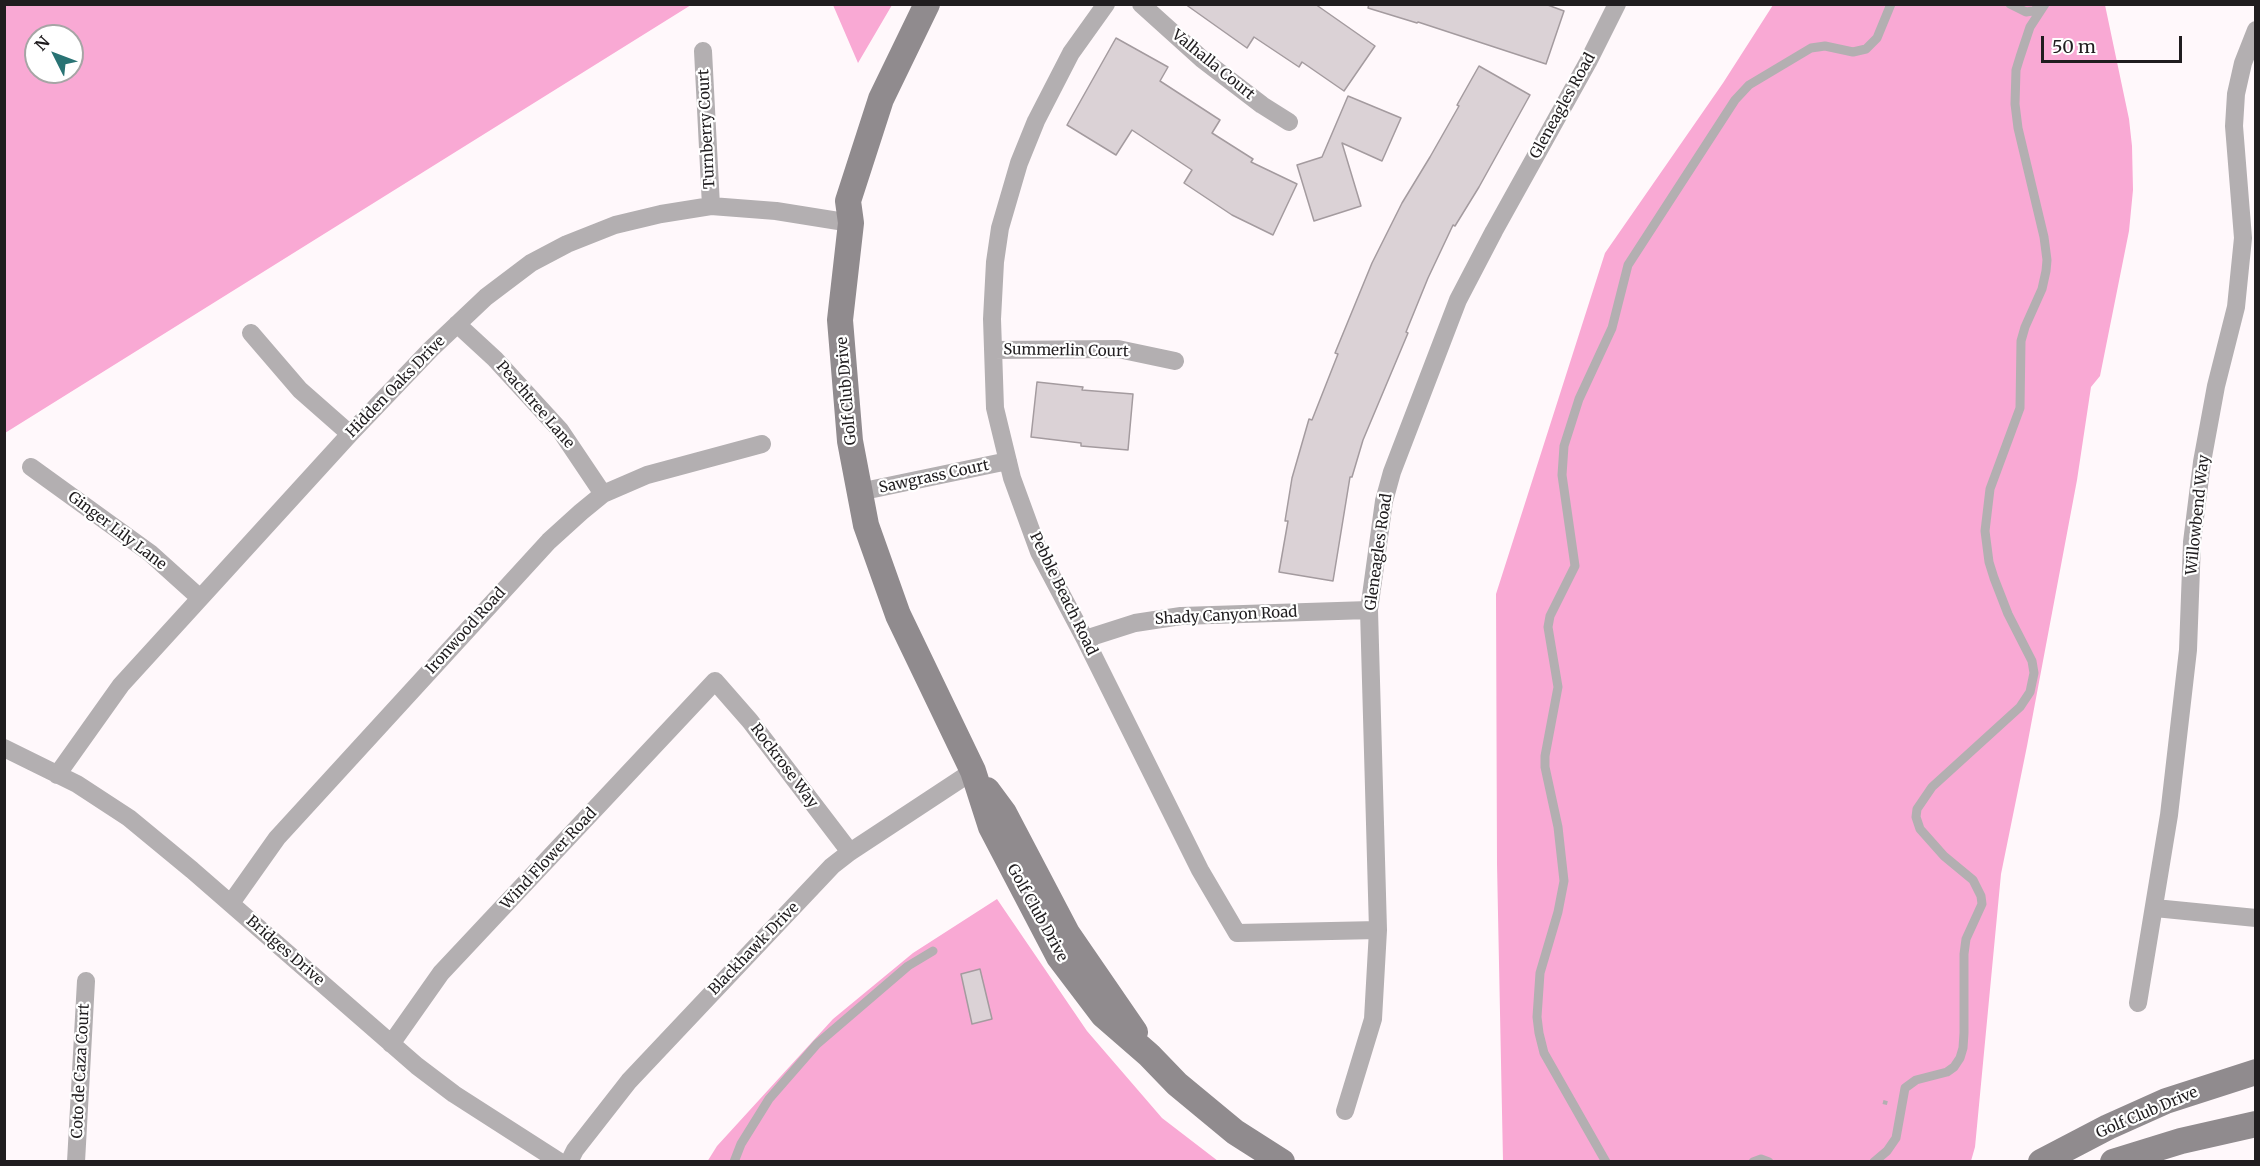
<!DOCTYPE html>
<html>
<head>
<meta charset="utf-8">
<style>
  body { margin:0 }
  #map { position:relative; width:2260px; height:1166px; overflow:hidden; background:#fff8fb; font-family:Merriweather,serif }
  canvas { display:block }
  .frame { position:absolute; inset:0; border:6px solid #201d1f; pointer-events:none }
  .north { position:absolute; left:24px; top:24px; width:60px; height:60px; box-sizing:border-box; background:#fff; border:2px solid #a6a5a5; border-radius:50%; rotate:312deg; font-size:16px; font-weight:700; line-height:24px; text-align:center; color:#201d1f }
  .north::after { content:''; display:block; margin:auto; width:21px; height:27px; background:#297374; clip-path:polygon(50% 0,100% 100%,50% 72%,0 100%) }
  .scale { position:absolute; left:2041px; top:36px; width:141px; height:27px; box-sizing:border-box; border:3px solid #201d1f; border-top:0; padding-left:8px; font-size:18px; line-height:21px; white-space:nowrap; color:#201d1f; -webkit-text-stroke:4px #fff; paint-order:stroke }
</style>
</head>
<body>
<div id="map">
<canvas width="2260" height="1166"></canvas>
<div class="frame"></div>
<div class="north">N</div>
<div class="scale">50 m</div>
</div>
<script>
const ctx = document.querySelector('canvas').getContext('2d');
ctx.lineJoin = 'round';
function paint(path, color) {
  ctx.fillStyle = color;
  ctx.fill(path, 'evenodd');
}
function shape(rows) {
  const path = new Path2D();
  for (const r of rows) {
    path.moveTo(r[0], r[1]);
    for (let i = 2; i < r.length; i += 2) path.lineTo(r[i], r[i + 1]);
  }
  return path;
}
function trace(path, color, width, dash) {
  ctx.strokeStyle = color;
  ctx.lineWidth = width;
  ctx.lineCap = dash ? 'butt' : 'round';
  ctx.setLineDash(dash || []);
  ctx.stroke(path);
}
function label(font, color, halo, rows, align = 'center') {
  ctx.font = font + ' Merriweather,serif';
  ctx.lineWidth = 4.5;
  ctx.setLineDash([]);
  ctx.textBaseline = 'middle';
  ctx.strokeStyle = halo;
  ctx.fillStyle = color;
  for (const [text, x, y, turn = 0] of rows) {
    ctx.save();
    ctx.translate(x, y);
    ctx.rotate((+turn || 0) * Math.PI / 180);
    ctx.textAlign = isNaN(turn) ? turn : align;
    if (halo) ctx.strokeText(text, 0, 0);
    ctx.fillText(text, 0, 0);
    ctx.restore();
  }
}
const green = shape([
  [5,4,691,4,691,5,5,433],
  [36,36,72,36,72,72,36,72],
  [833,5,892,5,858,63],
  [1773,5,2105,5,2129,119,2132,146,2133,190,2129,231,2100,376,2091,387,2077,480,2027,746,2001,874,1975,1147,1971,1161,1503,1161,1497,864,1496,594,1605,253,1723,83],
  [997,899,1087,1031,1162,1118,1218,1161,707,1162,717,1146,833,1019,913,953]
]);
const building = shape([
  [1185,4,1315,4,1375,46,1344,91,1302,62,1299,67,1254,37,1247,48,1185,4],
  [1369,4,1545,4,1564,11,1546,64,1418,22,1417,23,1368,8,1369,4],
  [1116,38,1168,67,1160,81,1220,120,1212,133,1253,159,1251,162,1297,184,1273,235,1232,215,1184,183,1192,170,1132,130,1116,155,1067,125,1116,38],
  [1479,66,1530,95,1479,187,1455,226,1453,225,1428,278,1406,332,1408,333,1363,440,1352,477,1350,477,1333,581,1279,572,1288,521,1285,521,1292,478,1309,419,1312,420,1338,354,1335,353,1372,263,1402,203,1430,157,1459,106,1457,105,1479,66],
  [1348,96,1401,118,1382,161,1342,143,1361,206,1314,221,1297,165,1322,157,1348,96],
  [1037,382,1083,387,1082,390,1133,394,1128,450,1081,446,1081,443,1031,437,1037,382],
  [980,969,992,1019,972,1024,961,974,980,969]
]);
const path = shape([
  [1883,1102,1891,1104]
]);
const lane = shape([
  [2010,4,2026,12,2033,11,2043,5],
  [734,1162,741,1144,769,1099,817,1044,908,966,933,951],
  [1606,1162,1544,1053,1539,1033,1537,1017,1540,973,1558,912,1564,881,1558,827,1545,767,1545,756,1558,687,1548,627,1550,616,1575,566,1562,475,1564,446,1579,399,1612,328,1628,265,1735,100,1749,85,1811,48,1825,46,1853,52,1866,49,1877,38,1891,4],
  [1753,1162,1761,1159,1769,1162],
  [1874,1162,1887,1151,1896,1138,1905,1088,1916,1080,1947,1072,1954,1067,1960,1058,1963,1048,1964,1033,1964,954,1966,939,1982,904,1981,896,1973,880,1944,856,1920,829,1916,817,1917,809,1932,787,2020,707,2030,692,2034,673,2032,661,2008,614,1994,578,1989,562,1985,531,1990,489,2020,408,2021,341,2025,327,2042,289,2046,271,2047,260,2044,237,2018,128,2015,104,2016,70,2020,57,2030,27,2045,4]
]);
const street = shape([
  [1106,4,1071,53,1036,121,1019,163,1000,228,995,262,992,319,995,408,1012,478,1039,552,1085,639,1200,870,1237,933,1378,930],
  [1141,4,1202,59,1262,105,1289,122],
  [703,51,711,206],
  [457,324,495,359,560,430,603,494],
  [251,333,300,390,350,434],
  [993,350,1118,349,1175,361],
  [31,467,150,553,200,598],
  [859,492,1008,461],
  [1085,639,1135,623,1181,616,1369,610],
  [4,748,77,784,129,818,192,870,417,1066,454,1094,560,1162],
  [57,775,121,685,350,434,431,349,486,297,531,263,567,244,615,225,661,214,711,206,776,211,851,223],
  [231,903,277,838,549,541,581,512,603,494,647,475,762,444],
  [2155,908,2256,918],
  [2138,1003,2169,815,2188,650,2192,542,2202,462,2216,386,2236,307,2243,238,2234,126,2236,94,2243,63,2256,30],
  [391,1044,441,973,715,681,750,721,850,852],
  [1345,1111,1373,1019,1378,930,1369,610,1384,501,1392,472,1458,300,1494,231,1588,62,1617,4],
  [76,1162,86,981],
  [569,1162,575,1150,629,1081,832,866,850,852,973,771]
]);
const secondary = shape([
  [927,4,881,99,848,201,851,223,840,320,850,441,866,525,898,615,973,771,991,827,1059,957,1103,1015,1149,1055,1177,1084,1235,1132,1282,1162],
  [987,790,1004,813,1067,933,1135,1032],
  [2041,1162,2108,1127,2166,1101,2256,1072],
  [2113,1162,2181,1141,2256,1124]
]);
const streetNames = [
  ["Valhalla Court",1213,65,39],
  ["Gleneagles Road",1563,106,-61],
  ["Turnberry Court",707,129,-93],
  ["Summerlin Court",1066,351,1],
  ["Hidden Oaks Drive",396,387,-46],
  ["Golf Club Drive",847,391,-95],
  ["Peachtree Lane",535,405,49],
  ["Sawgrass Court",934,477,-12],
  ["Willowbend Way",2198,515,-84],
  ["Ginger Lily Lane",117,531,37],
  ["Gleneagles Road",1379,552,-82],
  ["Pebble Beach Road",1063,594,64],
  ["Shady Canyon Road",1226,616,-3],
  ["Ironwood Road",466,631,-48],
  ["Rockrose Way",784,766,53],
  ["Wind Flower Road",549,859,-47],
  ["Golf Club Drive",1037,913,61],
  ["Blackhawk Drive",754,949,-46],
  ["Bridges Drive",285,951,41],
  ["Coto de Caza Court",81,1071,-87],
  ["Golf Club Drive",2147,1113,-23]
];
paint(green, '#f9a9d4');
paint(building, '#dbd2d6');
trace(building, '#a49b9f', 1.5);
trace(path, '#b4aeb1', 4, [4.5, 4.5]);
trace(lane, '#b3afb1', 9);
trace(street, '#b3afb1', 18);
trace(secondary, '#908b8e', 26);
label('15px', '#201d1f', '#fff', streetNames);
</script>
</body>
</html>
